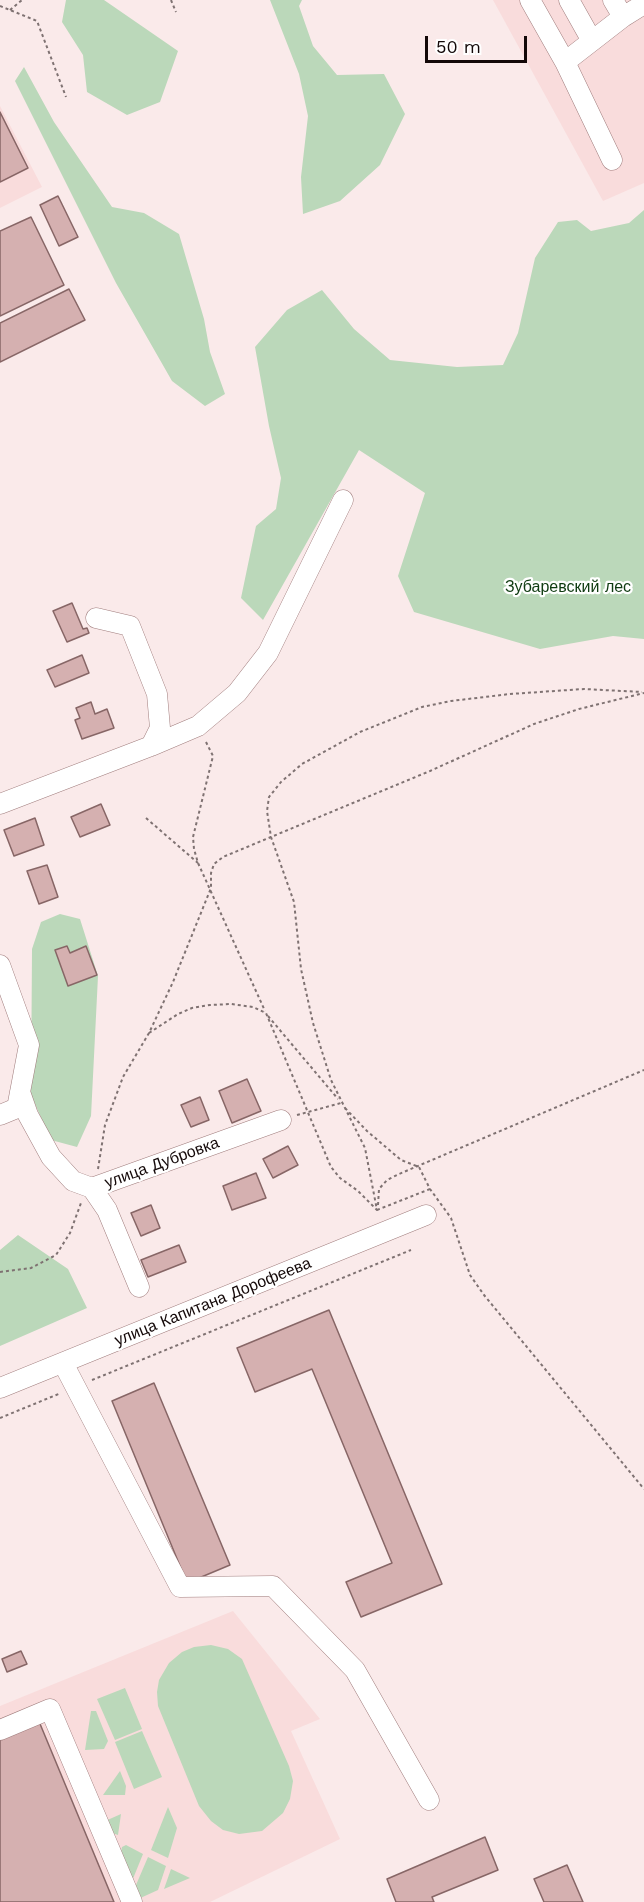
<!DOCTYPE html>
<html>
<head>
<meta charset="utf-8">
<style>
  body { margin:0 }
  #map { position:relative; width:644px; height:1902px; overflow:hidden; background:#faeaea; font-family:"Work Sans",sans-serif }
  canvas { display:block }
  .scale { position:absolute; left:425px; top:36px; width:102px; height:27px; box-sizing:border-box; border:3px solid #130808; border-top:0; padding-left:8px; font-size:18px; line-height:21px; white-space:nowrap; color:#130808; -webkit-text-stroke:4px #fff; paint-order:stroke }
</style>
</head>
<body>
<div id="map">
<canvas width="644" height="1902"></canvas>
<div class="scale">50 m</div>
</div>
<script>
const ctx = document.querySelector('canvas').getContext('2d');
ctx.lineJoin = 'round';
function paint(path, color) {
  ctx.fillStyle = color;
  ctx.fill(path, 'evenodd');
}
function shape(rows) {
  const path = new Path2D();
  for (const r of rows) {
    path.moveTo(r[0], r[1]);
    for (let i = 2; i < r.length; i += 2) path.lineTo(r[i], r[i + 1]);
  }
  return path;
}
function trace(path, color, width, dash) {
  ctx.strokeStyle = color;
  ctx.lineWidth = width;
  ctx.lineCap = dash ? 'butt' : 'round';
  ctx.setLineDash(dash || []);
  ctx.stroke(path);
}
function label(font, color, halo, rows, align = 'center') {
  ctx.font = font + ' "Work Sans",sans-serif';
  ctx.lineWidth = 4.5;
  ctx.setLineDash([]);
  ctx.textBaseline = 'middle';
  ctx.strokeStyle = halo;
  ctx.fillStyle = color;
  for (const [text, x, y, turn = 0] of rows) {
    ctx.save();
    ctx.translate(x, y);
    ctx.rotate((+turn || 0) * Math.PI / 180);
    ctx.textAlign = isNaN(turn) ? turn : align;
    if (halo) ctx.strokeText(text, 0, 0);
    ctx.fillText(text, 0, 0);
    ctx.restore();
  }
}
const built = shape([
  [493,0,644,0,644,183,603,201],
  [0,106,42,187,0,208],
  [233,1611,320,1719,291,1731,340,1839,210,1902,0,1902,0,1706]
]);
const green = shape([
  [66,0,104,0,178,51,160,102,127,115,87,92,83,55,62,22],
  [270,0,302,0,299,6,313,46,337,75,384,74,405,114,380,165,340,201,303,214,301,177,308,116,299,74],
  [24,67,54,122,112,207,144,213,179,234,204,319,210,352,225,394,205,406,172,381,116,283,15,81],
  [644,210,644,639,613,636,540,649,414,612,398,576,425,493,359,450,263,620,241,598,256,526,276,509,281,478,269,426,255,347,287,310,322,290,354,329,390,360,457,367,503,365,518,333,535,258,558,222,577,220,591,231,629,223],
  [60,914,80,919,98,976,91,1116,77,1147,51,1140,31,1095,32,949,41,922],
  [18,1235,68,1269,87,1308,0,1346,0,1250],
  [211,1645,228,1649,242,1659,289,1766,293,1781,290,1799,283,1813,262,1831,239,1834,223,1830,211,1821,199,1806,158,1706,157,1692,159,1680,169,1663,182,1652,194,1647],
  [125,1688,142,1729,115,1740,97,1699],
  [91,1711,96,1711,108,1741,104,1749,85,1750],
  [142,1731,162,1777,134,1789,115,1742],
  [120,1771,126,1786,125,1795,103,1795],
  [168,1807,177,1828,168,1858,151,1850],
  [121,1814,118,1835,109,1832,103,1822],
  [126,1845,143,1854,130,1886,119,1861,122,1847],
  [148,1857,166,1866,158,1890,136,1900,133,1892],
  [171,1869,190,1878,164,1889]
]);
const building = shape([
  [0,112,28,168,0,182,0,112],
  [58,196,78,237,59,246,40,205,58,196],
  [31,217,64,285,0,316,0,231,31,217],
  [69,289,85,320,0,362,0,323,69,289],
  [72,603,83,629,87,628,89,633,67,642,53,611,72,603],
  [82,655,89,673,55,687,47,670,82,655],
  [91,702,95,714,107,709,114,728,82,739,75,720,80,718,76,708,91,702],
  [101,804,110,825,80,837,71,817,101,804],
  [35,818,44,845,14,856,4,830,35,818],
  [47,865,58,897,39,904,27,871,47,865],
  [67,946,70,953,86,946,97,975,68,986,55,950,67,946],
  [247,1079,261,1111,232,1123,219,1091,247,1079],
  [200,1097,209,1120,191,1127,181,1105,200,1097],
  [288,1146,298,1165,273,1178,263,1159,288,1146],
  [256,1173,266,1198,232,1210,223,1186,256,1173],
  [151,1205,160,1228,141,1236,131,1213,151,1205],
  [179,1245,186,1262,148,1277,141,1260,179,1245],
  [329,1310,442,1584,361,1617,346,1582,392,1563,312,1369,255,1392,237,1348,329,1310],
  [154,1383,230,1565,187,1583,112,1401,154,1383],
  [21,1651,27,1664,7,1672,2,1659,21,1651],
  [38,1719,114,1902,0,1902,0,1734,38,1719],
  [485,1837,498,1870,432,1897,434,1902,396,1902,387,1879,485,1837],
  [567,1865,583,1902,544,1902,534,1879,567,1865]
]);
const path = shape([
  [171,0,176,12],
  [0,6,37,21,66,97],
  [10,10,22,0],
  [206,742,213,756,193,837,194,849,198,863,265,1011],
  [146,818,198,863],
  [268,1016,338,1099],
  [149,1033,178,1014,192,1008,210,1005,231,1004,253,1007,266,1013,331,1167,340,1178,358,1191,377,1210,365,1148,331,1080,313,1023,301,969,294,902,271,837,430,771,534,724,579,709,644,693],
  [345,1108,367,1131,401,1160,419,1167,430,1189,451,1218,470,1275,484,1295,644,1489],
  [297,1115,341,1103],
  [98,1169,105,1125,123,1077,149,1033,173,982,211,888,211,873,214,864,223,857,271,837,267,811,269,797,281,782,302,764,360,732,422,707,451,701,510,694,584,689,642,692],
  [378,1205,379,1189,387,1180,399,1174,644,1070],
  [377,1210,430,1189],
  [0,1272,31,1268,56,1255,70,1233,81,1203],
  [92,1380,411,1250],
  [0,1418,61,1393]
]);
const minor = shape([
  [530,0,565,62,623,17,613,0],
  [569,0,592,41],
  [623,17,644,4],
  [565,62,612,160],
  [151,746,198,726,237,693,268,653,343,500],
  [0,804,151,746,160,728,157,694,130,626,96,618],
  [0,965,29,1045,17,1108,0,1115],
  [20,1092,28,1115,51,1157,73,1181,92,1188,281,1120],
  [92,1188,107,1210,139,1287],
  [63,1363,180,1587,273,1586,355,1670,429,1800],
  [0,1388,426,1215],
  [0,1730,50,1709,132,1902]
]);
const parkNames = [
  ["Зубаревский лес",568,587]
];
const streetNames = [
  ["улица Дубровка",162,1163,-20],
  ["улица Капитана Дорофеева",213,1302,-22]
];
paint(built, '#f9dcdc');
paint(green, '#bbd8ba');
paint(building, '#d5b0b0');
trace(building, '#876666', 1.5);
trace(minor, '#a07d7d', 21);
trace(path, '#7f7272', 2, [3, 3]);
trace(minor, '#fff', 20);
label('16px', '#0f3b11', '#fff', parkNames);
label('16px', '#130808', '#fff', streetNames);
</script>
</body>
</html>
